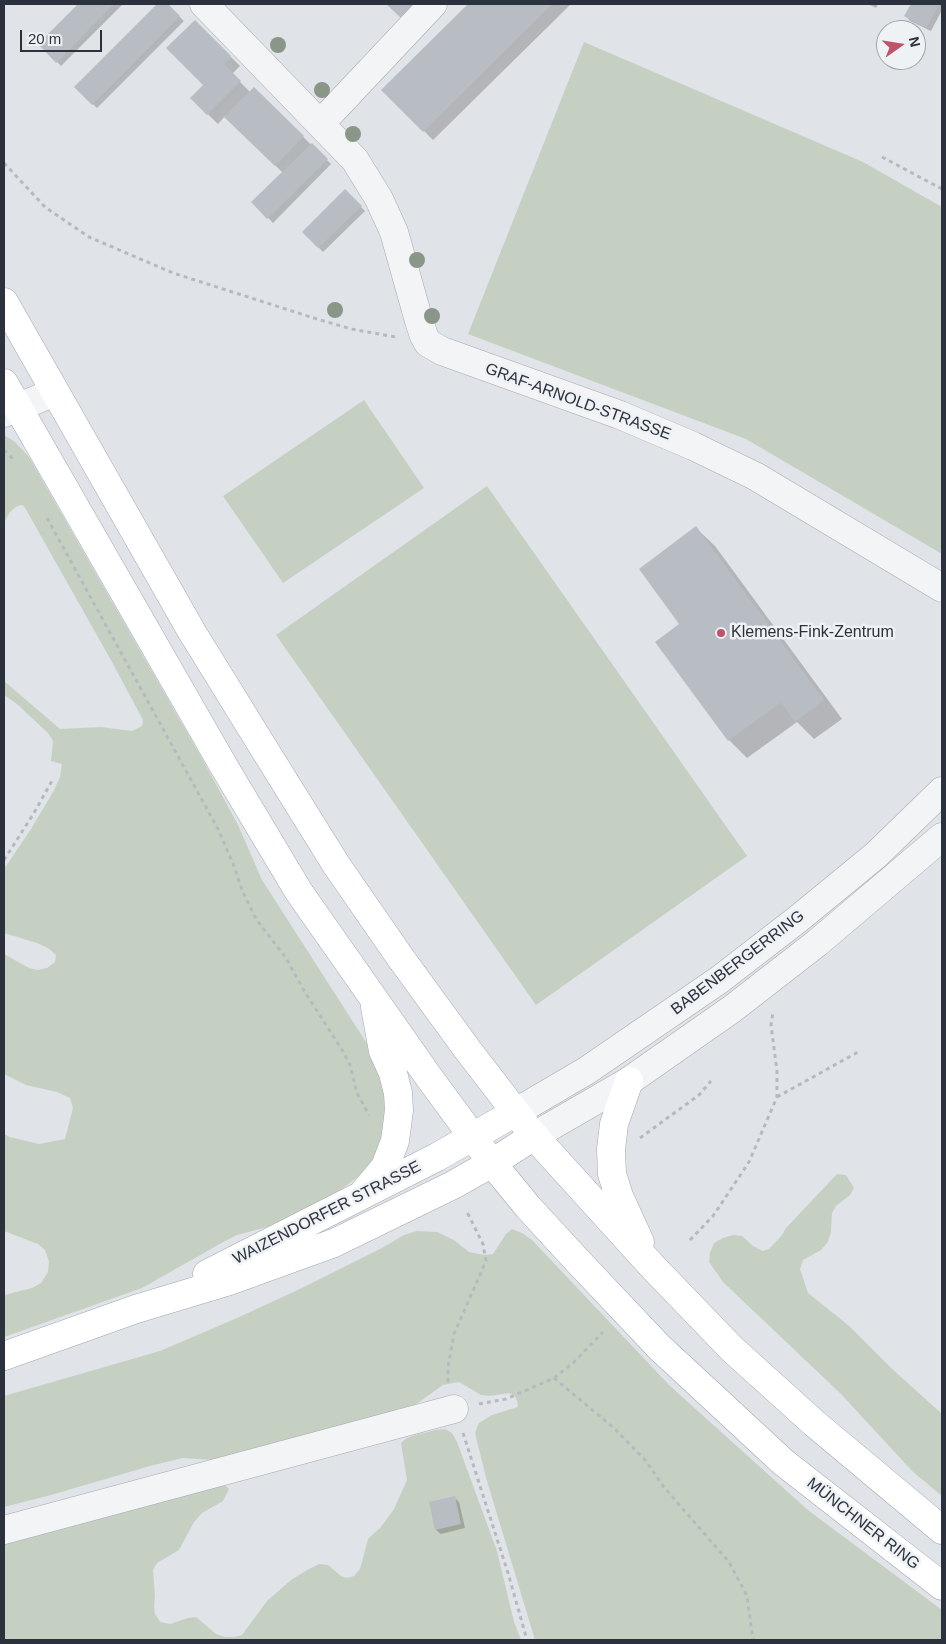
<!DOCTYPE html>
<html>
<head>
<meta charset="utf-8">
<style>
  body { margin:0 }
  #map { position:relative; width:946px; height:1644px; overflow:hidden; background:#e0e3e7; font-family:Helvetica,sans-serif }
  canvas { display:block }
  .frame { position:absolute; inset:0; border:5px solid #2b323d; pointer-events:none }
  .north { position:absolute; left:876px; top:20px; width:50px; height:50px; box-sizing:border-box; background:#eff2f5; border:1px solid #a1a5ab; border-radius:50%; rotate:77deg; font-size:14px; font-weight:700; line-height:20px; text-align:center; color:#2b323d }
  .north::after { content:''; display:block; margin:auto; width:18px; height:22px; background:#be5369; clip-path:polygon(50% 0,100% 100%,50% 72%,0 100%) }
  .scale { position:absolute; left:20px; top:30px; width:82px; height:22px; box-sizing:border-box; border:2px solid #2b323d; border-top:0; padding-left:6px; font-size:15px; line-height:18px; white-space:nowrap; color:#2b323d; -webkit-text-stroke:4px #eff2f5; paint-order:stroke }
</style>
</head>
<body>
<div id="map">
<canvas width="946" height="1644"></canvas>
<div class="frame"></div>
<div class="north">N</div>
<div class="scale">20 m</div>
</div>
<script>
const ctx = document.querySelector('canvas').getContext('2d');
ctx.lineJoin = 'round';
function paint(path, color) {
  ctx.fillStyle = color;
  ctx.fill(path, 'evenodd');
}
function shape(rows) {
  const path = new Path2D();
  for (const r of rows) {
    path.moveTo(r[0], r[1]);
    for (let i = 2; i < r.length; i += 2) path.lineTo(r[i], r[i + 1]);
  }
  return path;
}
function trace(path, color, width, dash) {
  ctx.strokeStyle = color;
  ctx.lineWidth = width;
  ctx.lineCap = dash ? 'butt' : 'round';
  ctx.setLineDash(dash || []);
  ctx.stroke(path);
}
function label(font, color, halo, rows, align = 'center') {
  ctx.font = font + ' Helvetica,sans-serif';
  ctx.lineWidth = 5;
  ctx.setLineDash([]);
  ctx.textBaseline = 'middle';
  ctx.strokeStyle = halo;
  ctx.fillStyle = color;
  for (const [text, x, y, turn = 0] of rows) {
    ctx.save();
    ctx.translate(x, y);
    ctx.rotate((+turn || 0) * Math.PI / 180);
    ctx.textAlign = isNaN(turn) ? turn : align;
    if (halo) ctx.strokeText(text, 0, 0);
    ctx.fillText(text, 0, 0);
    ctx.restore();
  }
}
const green = shape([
  [584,42,863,162,942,207,942,554,746,439,468,334],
  [364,400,424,488,283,583,223,496],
  [4,435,15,442,29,457,204,762,238,825,262,880,373,1053,390,1106,379,1153,366,1171,332,1196,271,1226,237,1235,225,1241,142,1288,4,1337,4,1295,32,1288,41,1283,48,1272,49,1262,45,1250,38,1244,4,1231,4,1134,10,1137,39,1144,65,1139,73,1108,70,1098,57,1092,26,1085,4,1074,4,954,29,968,38,970,47,968,55,962,56,955,48,948,37,943,4,933,4,869,31,829,53,792,60,777,62,764,51,761,53,741,48,733,17,704,4,695,4,681,60,729,101,727,132,731,142,726,143,720,112,662,24,506,21,505,16,507,10,512,4,523],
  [487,486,747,856,536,1005,276,635],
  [837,1174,846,1175,854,1188,850,1195,836,1206,832,1213,831,1232,828,1242,821,1250,803,1260,800,1269,808,1293,848,1325,890,1367,942,1414,942,1496,913,1472,841,1394,723,1282,709,1262,710,1253,714,1243,723,1238,733,1235,742,1236,753,1246,763,1251,769,1249,782,1235,786,1228],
  [512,1229,522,1233,532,1240,670,1386,809,1511,942,1610,942,1640,535,1640,487,1481,475,1433,479,1423,492,1415,518,1407,517,1401,515,1396,509,1393,490,1396,481,1395,459,1382,443,1385,408,1410,213,1460,183,1458,150,1466,51,1495,4,1507,4,1396,160,1351,237,1318,302,1288,382,1248,404,1235,417,1231,437,1232,454,1240,469,1252,484,1255,493,1254,506,1234],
  [445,1429,452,1433,457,1442,497,1551,514,1622,521,1640,4,1640,4,1540,224,1484,229,1489,223,1501,202,1513,194,1522,179,1550,157,1563,153,1570,155,1596,154,1606,155,1614,160,1622,170,1624,188,1618,196,1617,216,1634,225,1637,235,1637,242,1635,267,1601,291,1580,309,1569,319,1564,328,1565,341,1576,347,1578,354,1576,360,1569,368,1539,381,1527,394,1509,407,1480,401,1443,407,1438,415,1435,436,1430]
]);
const shadow = shape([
  [80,4,123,4,61,66,39,44],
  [159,4,166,4,184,21,97,108,75,87],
  [470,4,571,4,433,140,383,90],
  [868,4,878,4,876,8],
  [913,4,942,4,942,10,931,31,910,21,906,16],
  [195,21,240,66,232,74,250,92,254,89,331,164,273,223,253,202,283,173,225,116,218,124,191,98,204,85],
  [345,191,365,211,323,252,304,232],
  [696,528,715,546,842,719,814,739,797,722,747,758,729,740,681,624],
  [454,1497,459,1502,465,1528,441,1534,436,1530]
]);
const building = shape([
  [78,4,114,4,56,63,38,44],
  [157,4,168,4,180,16,92,105,74,87],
  [386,4,417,4,402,19],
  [468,4,552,4,423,132,381,90],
  [911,4,939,4,926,28,904,16],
  [195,20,231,56,224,64,241,81,207,115,190,98,203,85,166,48],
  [254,87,304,136,275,166,224,117],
  [312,143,328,159,267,219,251,202],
  [345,189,362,206,318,248,302,232],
  [696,526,824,700,795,722,781,702,728,741,655,642,679,624,639,569],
  [455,1496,461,1524,435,1530,429,1502]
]);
const path = shape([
  [882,157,942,189],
  [4,163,45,207,89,237,173,273,317,319,351,329,396,337],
  [4,450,14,460],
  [47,518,218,829,234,866,242,890,256,919,286,958,303,989,344,1053,350,1065,357,1093,369,1115],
  [4,860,34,813,53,779],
  [777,1097,858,1052],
  [640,1138,699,1095,711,1081],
  [690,1240,713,1216,749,1162,777,1097,777,1071,771,1025,773,1012],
  [554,1378,614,1428,646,1461,663,1486,729,1562,747,1596,753,1640],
  [448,1382,448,1367,454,1334,486,1261,483,1244,466,1210],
  [479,1404,506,1399,554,1378,573,1363,603,1332],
  [463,1433,508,1573,527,1640]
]);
const minor = shape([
  [204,4,355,160,379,199,394,232,419,321,424,336,428,343,442,351,620,415,693,446,755,476,942,588],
  [321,123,433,4],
  [4,413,55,392],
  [516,1112,586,1071,719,980,798,919,876,855,942,791],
  [534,1136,629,1081,732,1009,817,943,942,837],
  [4,1530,454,1409]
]);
const major = shape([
  [4,302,192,632,263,747,337,866,400,957,467,1049,534,1136,652,1266,732,1349,814,1423,942,1530],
  [4,383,226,770,299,892,428,1076,492,1163,528,1207,573,1256,659,1347,783,1462,942,1586],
  [629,1081,614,1124,611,1149,612,1174,619,1196,640,1242],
  [365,1191,385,1167,395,1141,399,1110,398,1093,393,1073,383,1051,375,1007],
  [207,1274,437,1157,516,1112],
  [4,1356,136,1309,229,1281,334,1243,453,1185,492,1163,534,1136]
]);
const trees = [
  [278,45],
  [322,90],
  [353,134],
  [417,260],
  [335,310],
  [432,316]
];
const markers = [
  [721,633,5,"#be5369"]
];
const streetNames = [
  ["GRAF-ARNOLD-STRASSE",578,402,20],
  ["BABENBERGERRING",738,963,-37],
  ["WAIZENDORFER STRASSE",327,1213,-27],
  ["MÜNCHNER RING",863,1524,38]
];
const poiNames = [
  ["Klemens-Fink-Zentrum",731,633]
];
paint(green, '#c6d0c2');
paint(shadow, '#0003');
paint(building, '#b8bdc3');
trace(minor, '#a6aab1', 29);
trace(major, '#a1a8b1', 29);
trace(path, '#b6babe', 3, [4, 4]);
trace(minor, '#f2f4f6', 28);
trace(major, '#fff', 28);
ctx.fillStyle = '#899688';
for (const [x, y] of trees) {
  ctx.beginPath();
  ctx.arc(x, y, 8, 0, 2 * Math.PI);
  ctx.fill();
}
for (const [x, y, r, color] of markers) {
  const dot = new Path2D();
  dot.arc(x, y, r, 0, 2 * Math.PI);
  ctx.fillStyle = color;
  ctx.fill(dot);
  trace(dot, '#eff2f5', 2);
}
label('16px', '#2b323d', '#eff2f5', streetNames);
label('16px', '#2b323d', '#eff2f5', poiNames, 'left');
</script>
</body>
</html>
